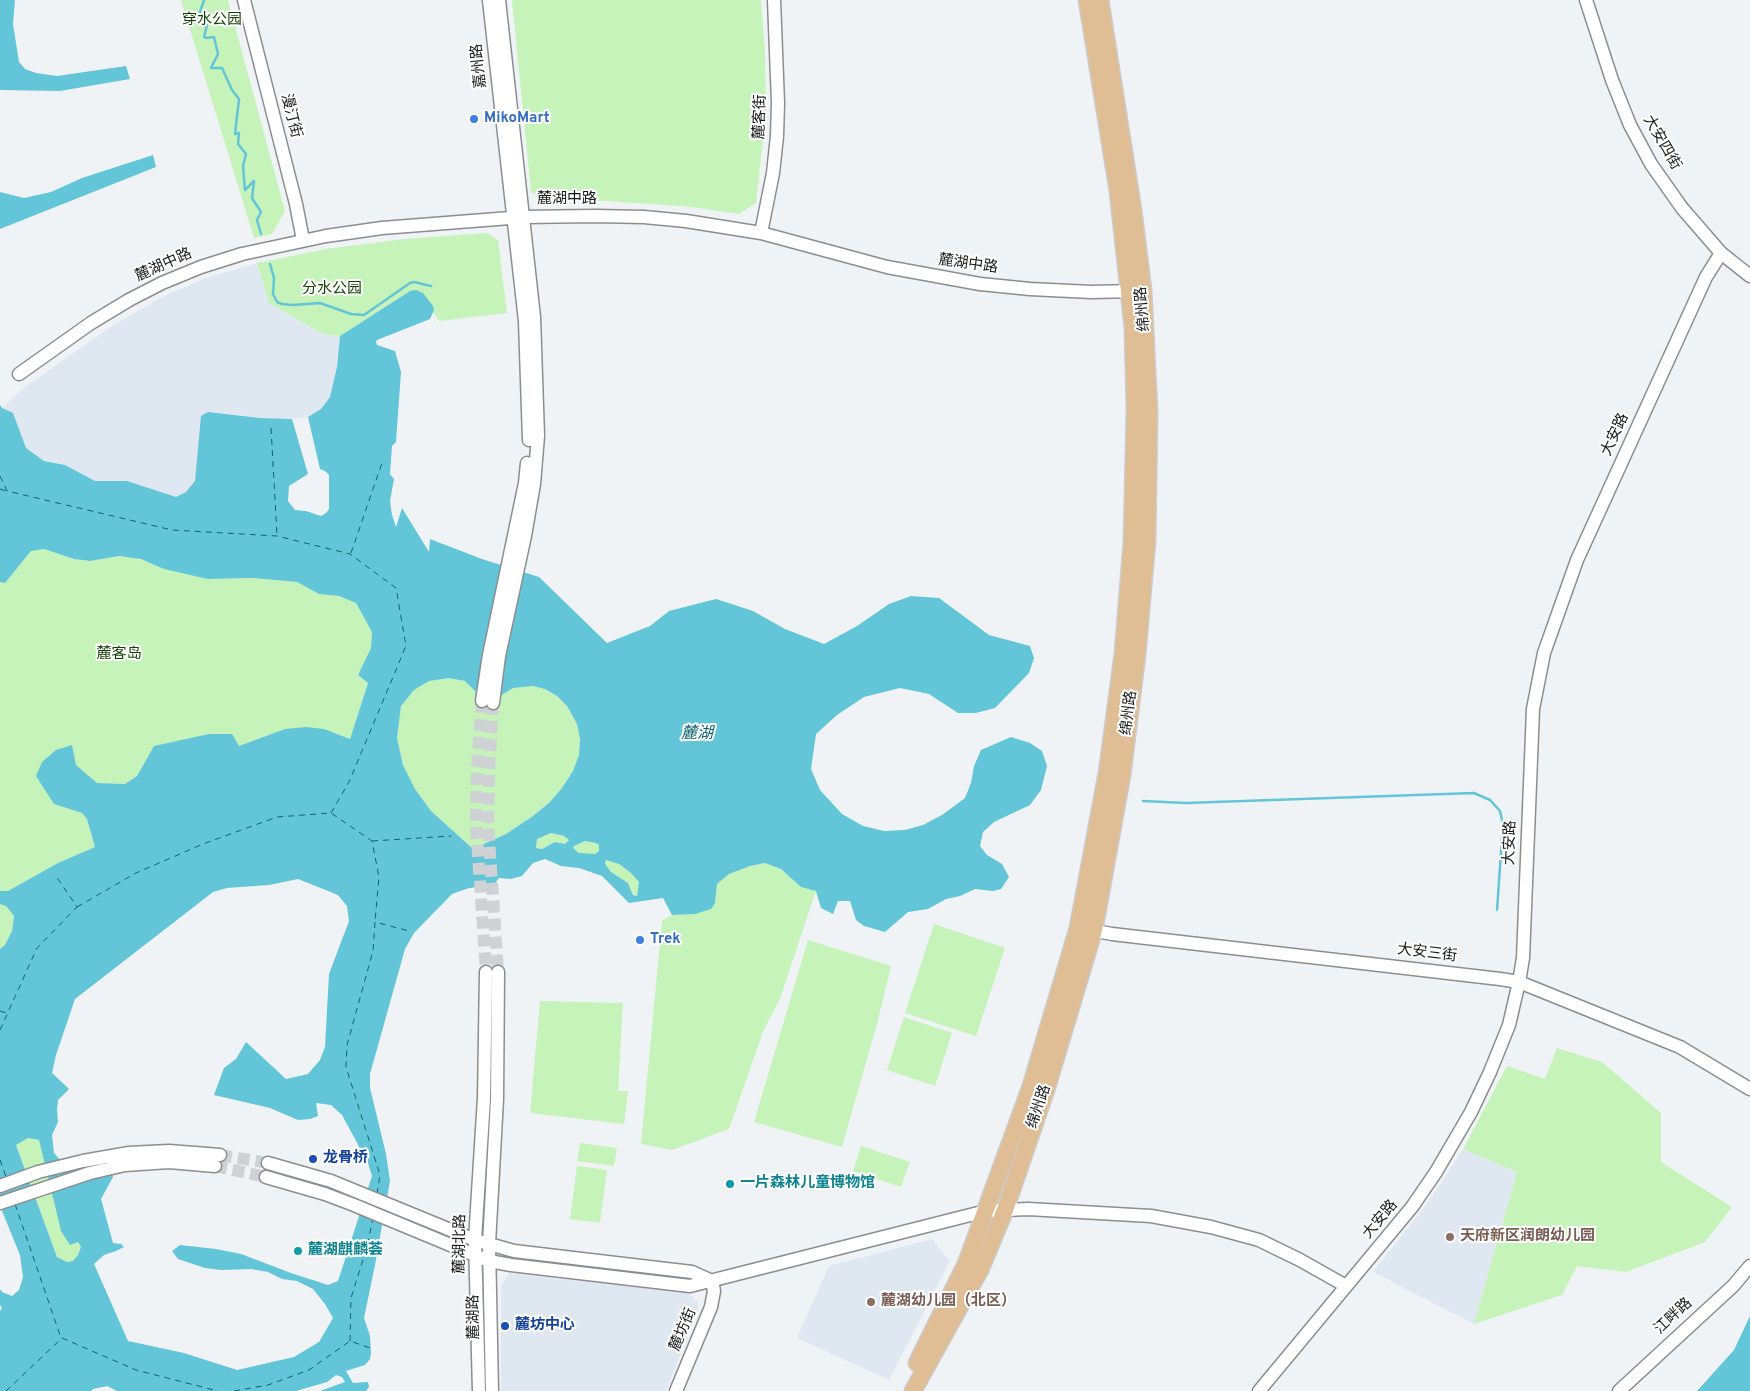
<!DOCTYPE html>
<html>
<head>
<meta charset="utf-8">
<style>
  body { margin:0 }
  canvas { display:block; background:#f0f3f6 }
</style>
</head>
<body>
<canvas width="1750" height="1391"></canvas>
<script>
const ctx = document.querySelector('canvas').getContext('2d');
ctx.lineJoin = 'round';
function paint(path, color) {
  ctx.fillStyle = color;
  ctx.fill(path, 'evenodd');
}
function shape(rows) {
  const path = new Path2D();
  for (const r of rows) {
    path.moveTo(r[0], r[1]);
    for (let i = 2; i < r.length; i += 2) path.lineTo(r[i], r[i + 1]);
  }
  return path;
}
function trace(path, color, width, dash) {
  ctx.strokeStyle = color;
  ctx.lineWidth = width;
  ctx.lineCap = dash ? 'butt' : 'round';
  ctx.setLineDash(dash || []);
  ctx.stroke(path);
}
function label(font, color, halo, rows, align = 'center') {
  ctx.font = font + ' Overpass,"Noto Sans SC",sans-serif';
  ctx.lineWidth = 4;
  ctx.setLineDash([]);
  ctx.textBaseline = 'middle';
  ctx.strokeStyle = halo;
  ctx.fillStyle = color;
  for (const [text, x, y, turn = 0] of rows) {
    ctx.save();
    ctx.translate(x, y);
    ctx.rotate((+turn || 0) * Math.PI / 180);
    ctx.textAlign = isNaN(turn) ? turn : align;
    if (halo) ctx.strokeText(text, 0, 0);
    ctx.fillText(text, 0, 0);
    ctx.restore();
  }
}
const built = shape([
  [257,263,269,303,323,334,340,336,337,367,330,397,321,409,308,417,292,419,260,418,209,412,195,481,186,492,176,497,127,481,95,481,65,465,44,461,26,448,13,414,2,408,25,387,115,324,164,296,206,278],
  [1463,1149,1517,1172,1474,1324,1373,1272,1429,1201],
  [932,1239,950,1261,889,1380,797,1338,829,1266],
  [509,1273,689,1293,698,1303,698,1310,666,1391,501,1391,501,1286]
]);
const green = shape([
  [181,0,228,0,285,211,272,234,254,238],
  [512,0,761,0,765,53,766,113,756,203,739,214,692,207,608,201,548,202,531,192],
  [486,233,498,240,507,313,439,321,423,298,410,291,340,336,323,334,269,303,257,263,326,249,404,239],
  [44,549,74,559,90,561,119,556,141,559,164,569,227,579,253,578,297,582,319,594,339,596,356,603,372,632,371,648,358,675,368,683,350,739,324,729,285,729,239,746,154,746,137,776,125,784,97,783,76,765,54,804,82,813,87,819,95,847,58,863,8,891,0,891,0,582,5,583,31,551],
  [449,678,465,681,478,694,500,696,513,688,533,686,545,689,557,696,567,706,577,724,580,738,579,755,573,771,562,788,550,802,533,816,506,834,473,849,431,811,415,789,403,765,397,738,401,706,414,690,429,681],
  [551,833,564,836,567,837,569,841,565,844,555,842,542,849,536,848,537,839],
  [585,841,596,843,599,845,599,851,595,854,581,854,573,849,574,846],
  [606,860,619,864,631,873,639,882,637,896,633,894,628,883,611,872,605,864],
  [765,863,781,869,801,887,816,890,780,999,764,1029,729,1129,672,1150,641,1144,662,921,672,915,695,914,715,903,717,884,729,874,750,866],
  [0,904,6,906,14,916,12,931,5,945,0,949],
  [934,924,1005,948,976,1036,905,1013],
  [808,940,891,966,877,1024,842,1147,754,1122],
  [540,1001,623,1003,618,1091,628,1091,624,1124,530,1113],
  [904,1017,952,1033,935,1086,887,1070],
  [1557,1048,1602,1062,1661,1113,1661,1162,1732,1207,1705,1242,1626,1272,1577,1266,1562,1295,1474,1324,1517,1172,1463,1149,1507,1066,1545,1079],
  [28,1138,39,1140,49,1177,56,1213,81,1247,78,1255,73,1261,67,1262,57,1257,16,1144],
  [580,1143,617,1148,614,1166,577,1161],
  [861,1146,910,1162,901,1187,853,1171],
  [577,1166,607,1170,600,1223,570,1219]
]);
const water = shape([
  [0,0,15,0,13,24,19,62,25,69,36,73,57,76,126,66,130,79,60,91,0,90],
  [153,155,156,167,0,229,0,192,24,198,51,192,82,178],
  [416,290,423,293,433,306,434,310,430,319,377,340,376,342,377,345,395,351,401,372,396,442,392,446,390,474,394,479,390,501,392,515,396,527,402,508,429,552,430,539,482,559,539,577,607,643,650,626,669,611,716,599,753,611,785,629,824,644,857,626,889,604,911,596,939,598,989,635,1030,646,1034,658,1029,673,995,708,976,713,958,713,929,694,900,688,864,697,837,715,816,734,811,769,820,790,842,814,863,826,884,831,905,830,923,825,942,815,965,798,971,783,974,766,981,750,1011,737,1030,743,1042,751,1047,766,1041,790,1030,805,994,822,983,832,980,846,987,855,1002,864,1009,877,1001,889,993,891,975,889,960,896,946,899,928,909,908,912,885,932,864,926,856,920,850,901,838,901,833,914,821,908,816,891,801,887,781,869,765,863,750,866,729,874,717,884,715,903,711,909,695,914,672,915,663,898,629,903,602,876,579,868,561,866,545,859,533,863,522,876,511,879,499,878,490,890,479,887,469,888,452,894,414,933,405,949,370,1074,370,1088,386,1154,390,1181,375,1265,364,1318,370,1336,371,1353,370,1359,365,1365,346,1371,353,1383,368,1382,369,1387,366,1391,320,1391,345,1382,342,1377,336,1375,327,1382,296,1391,117,1391,107,1386,93,1389,91,1391,0,1391,0,1311,2,1308,0,1305,0,1289,2,1292,12,1296,19,1290,23,1277,20,1255,0,1206,0,949,5,945,12,931,14,916,6,906,0,904,0,891,8,891,58,863,95,847,87,819,82,813,54,804,36,776,42,762,56,750,72,745,76,765,97,783,125,784,137,776,154,746,209,734,232,734,239,746,285,729,306,727,324,729,350,739,368,683,358,675,371,648,372,632,356,603,339,596,319,594,297,582,253,578,208,579,164,569,141,559,119,556,90,561,74,559,44,549,31,551,5,583,0,582,0,405,2,408,13,413,26,448,44,461,65,465,95,481,127,481,176,497,186,492,195,481,201,416,208,412,260,418,292,419,308,474,289,486,288,501,295,510,306,511,321,516,326,513,329,509,329,475,325,471,320,469,308,417,321,409,330,397,337,367,340,336,410,291],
  [449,678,465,681,478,694,500,696,513,688,533,686,545,689,557,696,567,706,577,724,580,739,579,755,573,771,562,788,550,802,533,816,506,834,473,849,431,811,415,789,403,765,397,738,401,706,414,690,429,681],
  [551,833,564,836,569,840,565,844,555,842,542,849,536,848,537,839],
  [585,841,596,843,599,845,599,851,595,854,579,853,573,848,574,846],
  [606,860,619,864,631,873,639,882,637,896,633,895,628,883,611,872,605,864],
  [298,879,338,895,347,906,349,921,329,974,325,1047,320,1060,308,1074,286,1079,246,1042,236,1059,224,1068,214,1095,270,1108,298,1120,310,1119,318,1116,316,1103,331,1105,342,1115,368,1163,372,1176,338,1281,328,1285,291,1273,241,1254,216,1249,180,1245,172,1251,178,1259,205,1268,221,1270,251,1269,268,1272,282,1279,297,1281,313,1289,325,1304,333,1318,319,1342,294,1357,237,1370,184,1353,128,1341,94,1264,104,1255,116,1251,124,1247,121,1244,113,1243,101,1199,113,1177,112,1172,86,1177,61,1161,54,1153,52,1135,58,1122,57,1109,58,1100,69,1089,52,1073,56,1055,75,999,213,892,227,888,269,885],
  [28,1138,39,1140,61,1231,70,1245,78,1242,81,1247,78,1255,73,1261,67,1262,57,1257,16,1145],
  [1750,1316,1750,1391,1697,1391,1734,1350]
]);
const stream = shape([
  [204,0,198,18,199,22,209,17,204,37,206,38,214,37,218,54,211,68,222,68,232,90,239,99,235,134,239,133,238,144,246,154,243,166,245,190,254,181,252,198,261,212,257,220,261,234],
  [270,264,274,278,273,294,277,302,282,304,293,305,320,303,351,314,364,315,410,283,414,282,431,286],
  [1143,801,1186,803,1474,793,1490,800,1500,811,1503,824,1497,910]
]);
const ferry = shape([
  [271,428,277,535],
  [0,476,7,491,172,530,277,536,350,554,396,588,406,646,349,782,331,813],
  [0,489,6,491],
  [351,553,383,460],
  [372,841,451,836],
  [77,907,136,873,203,844,277,817,331,813,372,841,379,877,375,921],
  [0,1011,7,1013],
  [0,1030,37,948,77,907,56,876],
  [0,1160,6,1177],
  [377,1194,380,1175,346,1067,347,1045,373,951,375,922,409,931],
  [15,1204,61,1338],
  [350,1341,351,1298,367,1247,373,1218],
  [6,1391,62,1338,136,1370,218,1391],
  [234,1391,268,1385,309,1370,350,1341,370,1348]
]);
const minorTunnel = shape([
  [482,701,477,768,476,825,486,972],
  [493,703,489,769,488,824,498,972],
  [220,1155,268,1163],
  [215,1166,266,1177]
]);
const minor = shape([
  [244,0,296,204,303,240],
  [489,0,525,321,529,440],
  [1586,0,1612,80,1630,125,1651,164,1682,208,1721,253,1750,276],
  [761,233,773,173,777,136,778,103,774,0],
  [19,374,91,323,129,300,162,283,201,267,242,254,326,236,382,228,523,217,595,216,644,217,686,221,761,233,887,267,980,284,1030,289,1091,292,1138,291],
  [482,701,489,655,525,483,527,463],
  [493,703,499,656,525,536,534,484,538,436,534,317,499,0],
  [1085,929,1112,934,1500,979,1519,982,1680,1047,1750,1089],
  [268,1163,331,1181,475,1240,514,1251,692,1272,712,1281],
  [266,1177,325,1194,354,1205,489,1261,511,1265,690,1286,986,1211,1028,1209,1151,1216,1211,1227,1259,1240,1300,1260,1346,1286],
  [0,1186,38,1172,83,1161,129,1153,169,1151,220,1155],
  [0,1203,90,1173,125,1165,169,1162,215,1166],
  [479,1391,475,1240,484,1098,486,972],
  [492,1391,489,1244,497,1099,498,972],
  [676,1391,711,1307,714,1291,712,1281],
  [1259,1391,1412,1207,1436,1172,1471,1112,1490,1072,1509,1025,1519,982,1523,958,1533,709,1544,653,1577,560,1706,277,1721,253],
  [1619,1391,1733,1286,1750,1266]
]);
const major = shape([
  [917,1363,966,1264,1031,1086,1078,928,1107,773,1123,654,1132,542,1135,410,1133,328,1118,191,1087,0],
  [913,1391,980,1270,1005,1210,1046,1090,1094,930,1122,775,1137,655,1147,541,1149,412,1143,290,1133,210,1100,0]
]);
const markers = [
  [474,119,5,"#3f7fe0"],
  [640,940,5,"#3f7fe0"],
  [313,1159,5,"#1a4fb4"],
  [730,1184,5,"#0f9aa8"],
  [1450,1237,5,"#8d6e63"],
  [298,1251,5,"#0f9aa8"],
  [871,1302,5,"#8d6e63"],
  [505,1326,5,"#1a4fb4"]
];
const parkNames = [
  ["穿水公园",212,21],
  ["分水公园",332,290],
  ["麓客岛",119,655]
];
const streetNames = [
  ["嘉州路",480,66,-96],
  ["漫汀街",290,116,76],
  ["麓客街",761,117,-88],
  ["大安四街",1661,143,60],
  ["麓湖中路",567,200],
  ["麓湖中路",968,265,8],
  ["麓湖中路",164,266,-24],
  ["绵州路",1144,309,-95],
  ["大安路",1616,435,-65],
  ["绵州路",1130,713,-83],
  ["大安路",1511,843,-88],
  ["大安三街",1427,954,7],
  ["绵州路",1040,1107,-72],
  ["大安路",1381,1220,-50],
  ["麓湖北路",461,1244,-89],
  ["麓湖路",475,1317,-91],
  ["江畔路",1674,1317,-43],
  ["麓坊街",684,1330,-67]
];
const shopNames = [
  ["MikoMart",484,119],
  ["Trek",650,940]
];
const transitNames = [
  ["龙骨桥",323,1159],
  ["麓坊中心",515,1326]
];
const cultureNames = [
  ["一片森林儿童博物馆",740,1184],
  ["麓湖麒麟荟",308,1251]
];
const educationNames = [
  ["天府新区润朗幼儿园",1460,1237],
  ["麓湖幼儿园（北区）",881,1302]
];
const waterNames = [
  ["麓湖",697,735]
];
paint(built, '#dfe8f0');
paint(green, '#c5f3b9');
paint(water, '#63c5d8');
trace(stream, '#63c5d8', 2.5);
trace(ferry, '#106370', 1, [6, 5]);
trace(minorTunnel, '#cfd2d5', 12, [12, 6]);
trace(minor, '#8b8e91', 15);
trace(major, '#ccc', 19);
trace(minor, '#fff', 12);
trace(major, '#dfbe96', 16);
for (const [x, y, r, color] of markers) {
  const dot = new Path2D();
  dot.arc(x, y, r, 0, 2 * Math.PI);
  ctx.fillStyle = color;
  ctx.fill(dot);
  trace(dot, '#fff', 2);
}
label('15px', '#113f02', '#fff', parkNames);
label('15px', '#171819', '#fff', streetNames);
label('bold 15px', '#366cbe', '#fff', shopNames, 'left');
label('bold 15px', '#164399', '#fff', transitNames, 'left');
label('bold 15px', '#0d838f', '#fff', cultureNames, 'left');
label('bold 15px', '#785e54', '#fff', educationNames, 'left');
label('italic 16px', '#106370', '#fff', waterNames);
</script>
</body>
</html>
